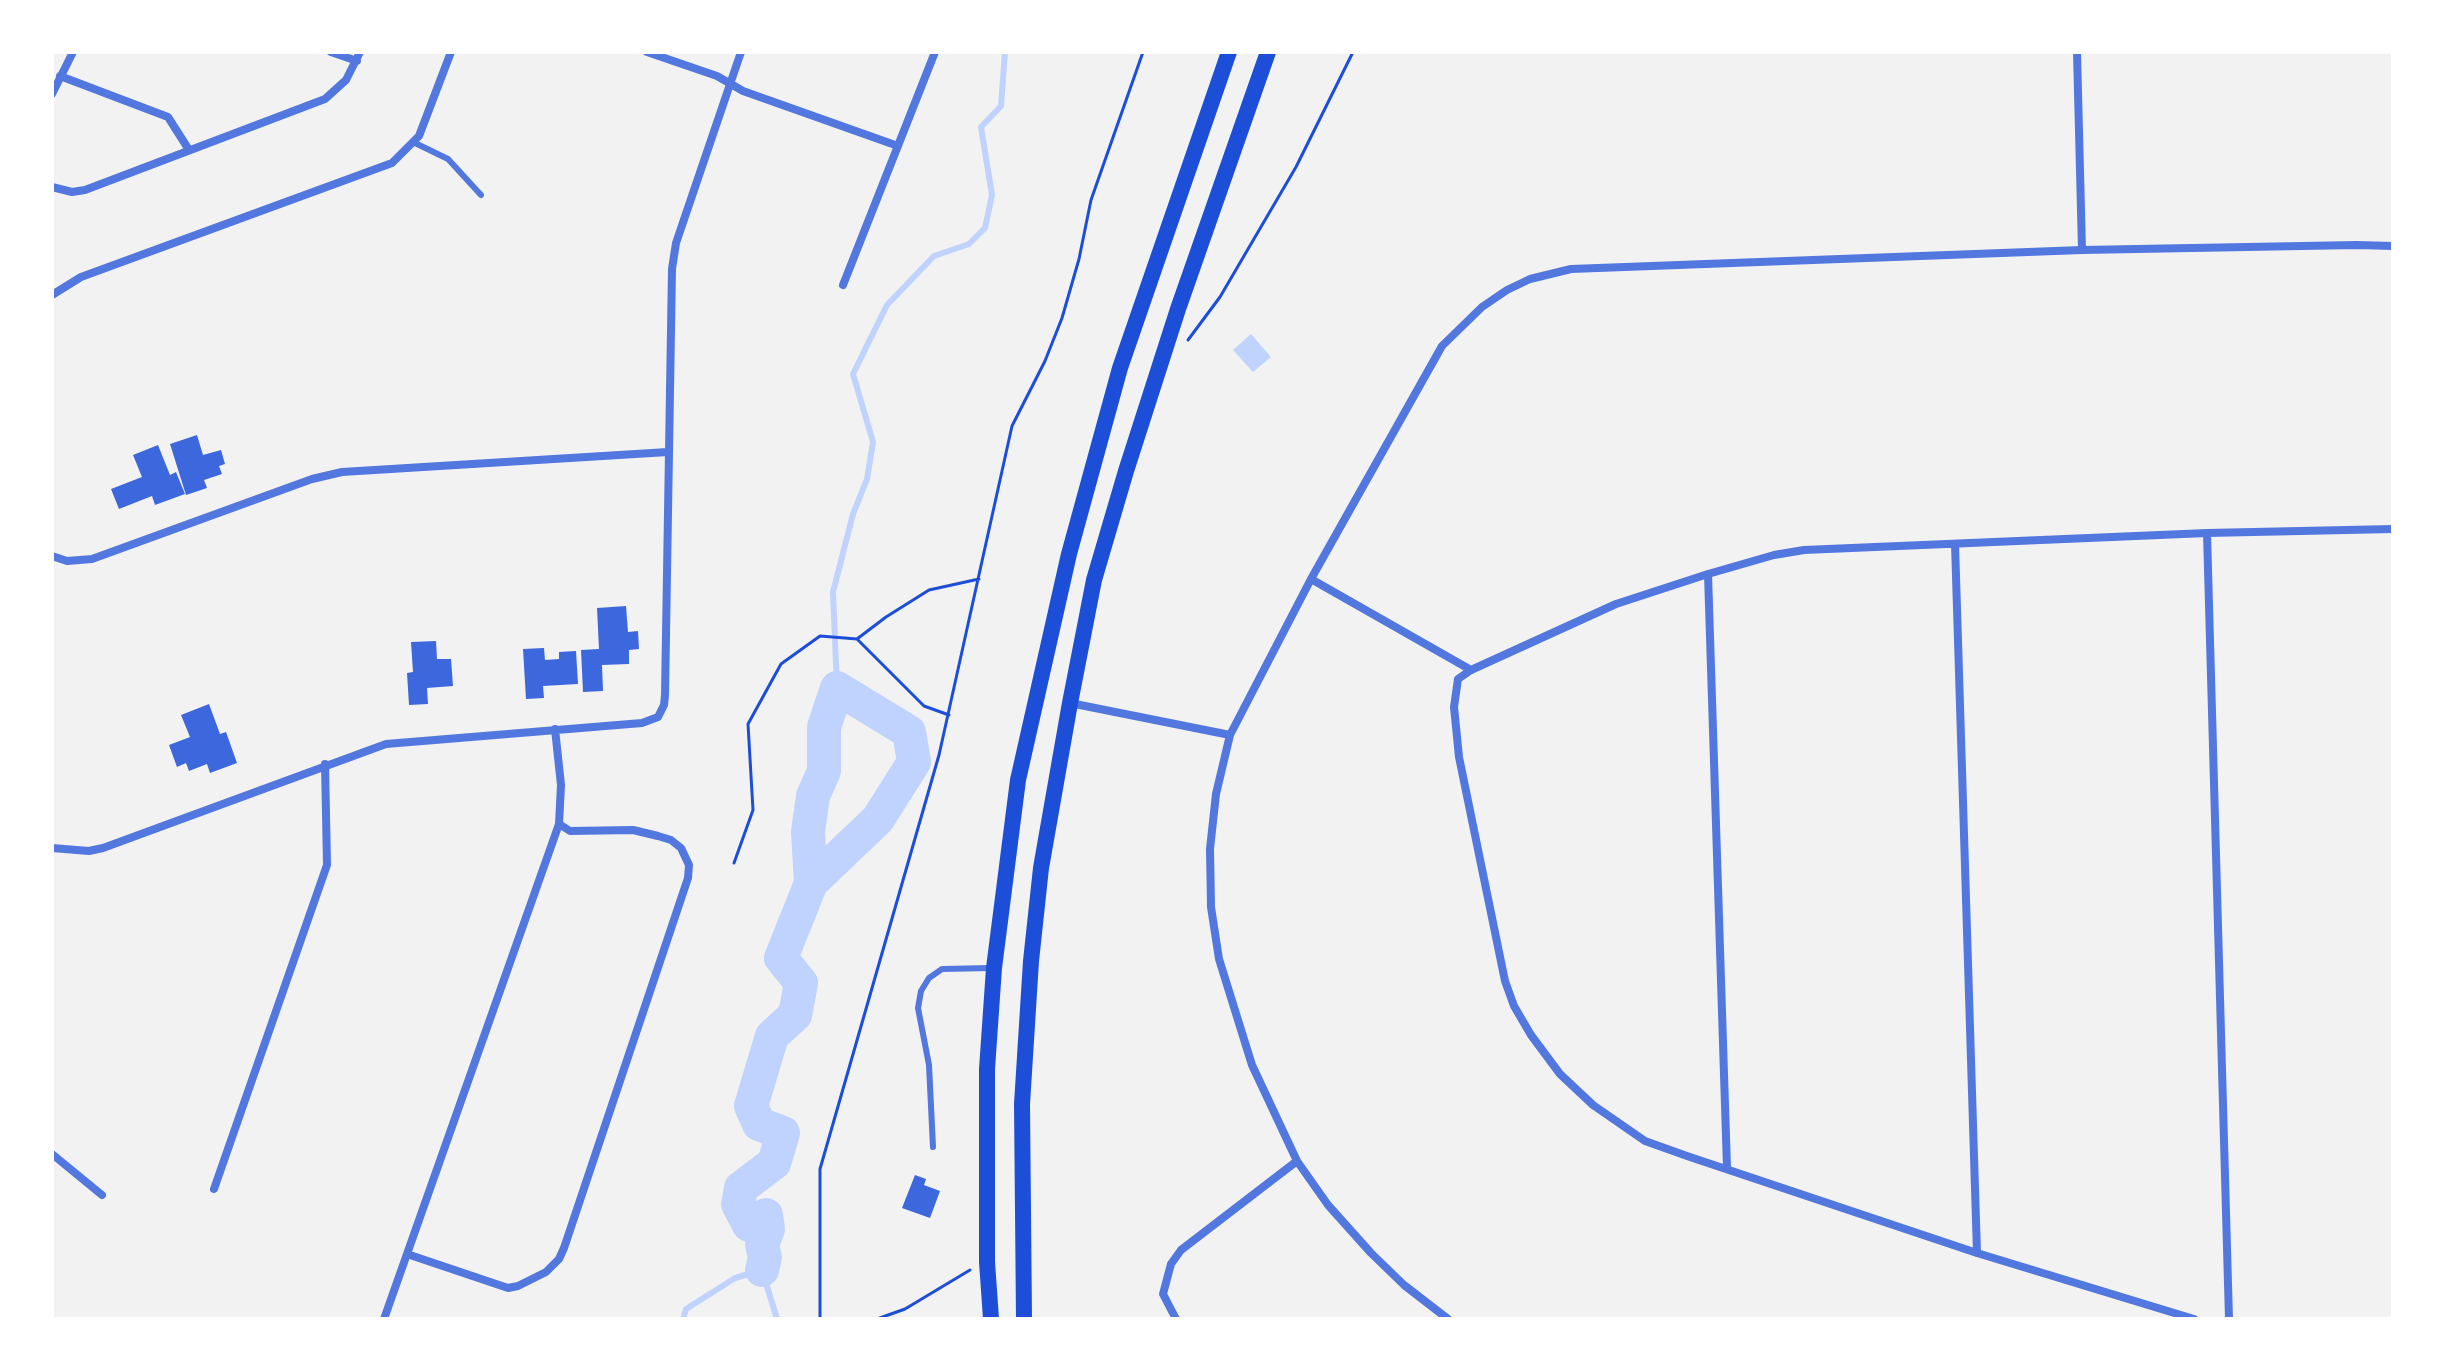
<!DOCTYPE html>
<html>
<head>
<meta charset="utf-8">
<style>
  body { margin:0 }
  #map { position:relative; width:2445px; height:1371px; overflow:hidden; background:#f2f2f2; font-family:Commissioner,sans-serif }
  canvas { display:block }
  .frame { position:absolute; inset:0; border:54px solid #fff; pointer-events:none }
</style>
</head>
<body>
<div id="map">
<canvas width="2445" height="1371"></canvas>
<div class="frame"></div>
</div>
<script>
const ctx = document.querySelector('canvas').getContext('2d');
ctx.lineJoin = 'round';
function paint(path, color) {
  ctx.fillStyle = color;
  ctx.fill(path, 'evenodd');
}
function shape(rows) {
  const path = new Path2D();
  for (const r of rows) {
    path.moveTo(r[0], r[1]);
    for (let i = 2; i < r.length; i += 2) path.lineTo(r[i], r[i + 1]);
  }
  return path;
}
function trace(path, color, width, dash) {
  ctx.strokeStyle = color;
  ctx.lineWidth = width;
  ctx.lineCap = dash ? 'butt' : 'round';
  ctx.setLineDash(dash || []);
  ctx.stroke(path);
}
const water = shape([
  [1251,334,1271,357,1253,372,1233,350]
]);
const stream = shape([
  [837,688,833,592,853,514,867,479,873,442,853,374,887,305,934,256,969,244,985,228,992,195,981,127,1001,106,1005,52],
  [683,1319,686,1309,735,1278,762,1270,777,1319]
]);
const river = shape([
  [762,1270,765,1257,762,1245,768,1229,766,1215,749,1225,738,1204,741,1188,774,1163,783,1133,759,1124,751,1106,772,1036,795,1015,801,983,781,958,811,883,878,819,914,762,909,732,837,688,824,727,824,771,813,796,808,832,811,883]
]);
const building = shape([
  [197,435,203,455,221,450,225,464,219,466,222,474,204,480,207,488,186,495,170,444],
  [158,445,170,475,176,472,185,494,155,505,152,496,119,509,111,489,142,477,133,455],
  [626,606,628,632,638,631,639,649,629,650,629,664,602,665,603,691,583,692,581,650,599,649,597,608],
  [436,641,437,659,451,659,453,686,427,688,428,704,409,705,407,673,413,672,411,642],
  [544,648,545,660,559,659,559,652,576,651,578,684,543,686,544,698,526,699,523,649],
  [209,704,220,734,226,732,237,763,210,773,207,764,189,771,186,763,177,767,169,745,190,737,181,715],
  [915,1175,926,1179,924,1185,940,1191,930,1218,902,1208]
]);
const path = shape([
  [1188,340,1220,297,1296,167,1353,52],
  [949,715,924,706,857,639,886,617,929,590,979,579],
  [734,863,753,810,748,724,781,664,820,636,857,639],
  [820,1319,820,1169,939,755,1012,426,1045,361,1062,318,1079,259,1091,200,1143,52],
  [877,1319,905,1309,970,1270]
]);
const service = shape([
  [415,143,448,159,481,195],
  [933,1147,929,1065,918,1008,921,991,929,978,942,969,991,968]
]);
const minor = shape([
  [331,52,357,61],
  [647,52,717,76,743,91,898,146],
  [2077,52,2082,250],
  [60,76,168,117,189,150],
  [52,94,73,52],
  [52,187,72,192,85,190,325,99,346,80,360,52],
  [843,285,935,52],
  [52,295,81,277,392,163,419,136,451,52],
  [2207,533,2229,1319],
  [1955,544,1977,1253],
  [52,556,67,561,92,559,312,479,342,472,668,452],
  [1708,574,1727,1168],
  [1311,579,1471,670],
  [1070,703,1230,735],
  [52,848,89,851,103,848,386,744,642,723,658,717,664,705,665,695,672,269,676,243,741,52],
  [52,1154,102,1195],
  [214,1189,327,865,325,764],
  [407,1254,508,1288,518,1286,546,1272,559,1259,564,1248,688,878,689,865,681,848,671,840,658,836,633,830,570,831,559,824],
  [384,1319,559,824,561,785,555,729],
  [1176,1319,1163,1294,1171,1264,1181,1250,1297,1161],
  [1448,1319,1404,1285,1371,1253,1328,1205,1297,1161,1252,1065,1219,959,1211,907,1210,849,1216,794,1230,735,1311,579,1442,346,1482,307,1507,290,1530,279,1571,269,2082,250,2357,245,2393,246],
  [2194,1319,1977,1253,1687,1156,1645,1141,1593,1105,1560,1074,1531,1035,1514,1006,1505,981,1459,757,1454,707,1458,679,1471,670,1616,604,1708,574,1774,555,1804,550,2207,533,2393,529]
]);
const secondary = shape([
  [991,1319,987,1262,987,1069,994,968,1018,780,1069,554,1120,368,1229,52],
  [1024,1319,1022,1104,1031,961,1041,868,1070,703,1094,580,1126,471,1178,309,1268,52]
]);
paint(water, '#bfd3fe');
trace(stream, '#bfd3fe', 6);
trace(river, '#bfd3fe', 34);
paint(building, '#3d67dc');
trace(path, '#1d4ed8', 3);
trace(service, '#5277de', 6);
trace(minor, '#5277de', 8);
trace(secondary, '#1d4ed8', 16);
</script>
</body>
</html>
